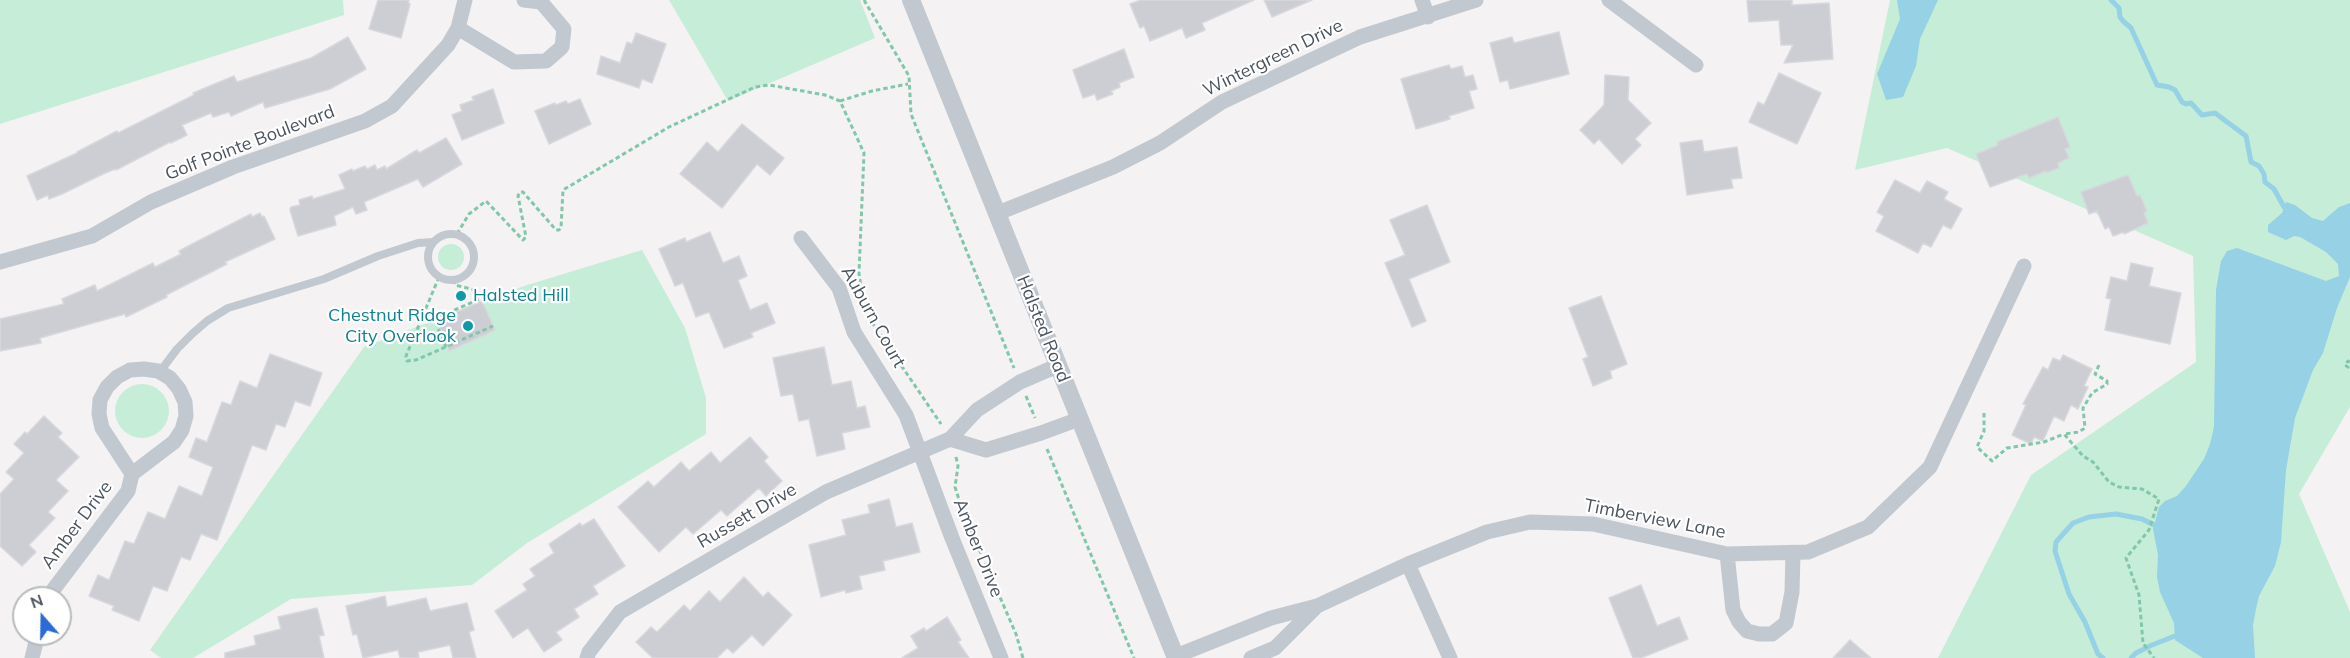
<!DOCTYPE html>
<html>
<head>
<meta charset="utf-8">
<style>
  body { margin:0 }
  #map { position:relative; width:2350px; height:658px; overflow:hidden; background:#f4f2f2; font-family:Mulish,sans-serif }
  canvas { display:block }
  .north { position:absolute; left:12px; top:586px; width:60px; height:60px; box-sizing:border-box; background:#fff; border:2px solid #b7bbbf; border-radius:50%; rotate:340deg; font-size:16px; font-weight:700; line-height:24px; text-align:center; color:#4b545e }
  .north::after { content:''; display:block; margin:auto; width:21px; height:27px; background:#2a6bd7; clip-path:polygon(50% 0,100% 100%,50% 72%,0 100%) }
</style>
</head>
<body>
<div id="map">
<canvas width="2350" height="658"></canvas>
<div class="north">N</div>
</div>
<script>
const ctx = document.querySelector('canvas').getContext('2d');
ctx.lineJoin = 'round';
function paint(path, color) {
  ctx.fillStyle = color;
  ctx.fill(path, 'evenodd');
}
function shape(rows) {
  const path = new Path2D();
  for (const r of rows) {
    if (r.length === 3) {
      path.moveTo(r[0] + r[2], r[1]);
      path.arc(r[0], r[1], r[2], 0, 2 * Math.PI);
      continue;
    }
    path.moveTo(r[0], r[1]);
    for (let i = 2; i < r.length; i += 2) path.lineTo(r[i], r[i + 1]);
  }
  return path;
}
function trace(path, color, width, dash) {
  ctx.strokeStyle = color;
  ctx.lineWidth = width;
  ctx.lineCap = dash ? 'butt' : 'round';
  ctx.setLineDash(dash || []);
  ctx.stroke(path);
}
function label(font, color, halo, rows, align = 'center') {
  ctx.font = font + ' Mulish,sans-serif';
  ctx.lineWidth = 4.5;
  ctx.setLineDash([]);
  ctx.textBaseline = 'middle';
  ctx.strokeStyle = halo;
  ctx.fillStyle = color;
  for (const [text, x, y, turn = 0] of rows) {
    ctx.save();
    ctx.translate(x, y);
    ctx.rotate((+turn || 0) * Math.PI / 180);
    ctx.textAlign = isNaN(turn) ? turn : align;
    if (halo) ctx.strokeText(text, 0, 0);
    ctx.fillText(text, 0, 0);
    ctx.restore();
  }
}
const green = shape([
  [0,0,343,0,344,15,0,124],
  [669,0,860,0,875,38,728,101],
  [1890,0,2350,0,2350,407,2299,494,2350,612,2350,658,1938,658,2031,475,2196,362,2193,256,1947,148,1855,170],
  [451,257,13],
  [642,250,685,328,706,398,706,434,527,543,472,585,291,599,193,658,161,658,150,650,364,347,524,286],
  [142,411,27]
]);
const water = shape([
  [1897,0,1938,0,1920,39,1916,66,1903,97,1886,100,1877,74,1900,19],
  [2286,202,2295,205,2312,218,2323,221,2339,207,2350,203,2350,277,2337,308,2323,353,2313,370,2295,418,2286,470,2281,542,2275,566,2259,596,2256,609,2253,625,2255,658,2203,658,2175,640,2174,623,2160,592,2157,577,2158,555,2153,529,2159,507,2165,501,2177,496,2186,486,2204,459,2210,444,2214,427,2216,290,2221,261,2227,251,2237,248,2326,281,2339,276,2338,264,2326,252,2300,237,2294,236,2286,240,2268,232,2268,225,2282,213]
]);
const stream = shape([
  [2111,0,2119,8,2120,17,2123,21,2131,28,2157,85,2169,87,2175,90,2182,102,2186,104,2191,103,2202,115,2215,113,2246,136,2251,162,2259,166,2264,174,2265,182,2274,189,2284,207],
  [2103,658,2098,654,2085,622,2069,594,2055,551,2056,542,2073,523,2089,517,2116,514,2142,519,2154,525],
  [2131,658,2136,653,2152,645,2175,636]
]);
const building = shape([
  [378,0,409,0,408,3,410,4,401,38,369,29,378,0],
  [1141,0,1254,0,1202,23,1205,30,1186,38,1182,28,1150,41,1144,26,1140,28,1130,4,1141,0],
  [1264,0,1312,0,1272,17,1264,0],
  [1747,0,1792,0,1792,5,1829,3,1833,59,1784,63,1793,45,1781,45,1779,20,1749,22,1747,0],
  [1559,32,1569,74,1510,89,1508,80,1500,82,1490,43,1512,37,1514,43,1559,32],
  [636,33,666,44,652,83,642,79,639,88,597,74,601,56,620,63,627,42,632,44,636,33],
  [348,37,366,69,330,89,265,108,263,102,231,116,229,112,213,117,211,113,182,125,187,135,171,143,170,142,116,170,115,169,103,174,62,194,49,199,48,195,37,200,27,176,77,153,77,152,117,131,118,133,194,95,193,93,234,76,237,82,311,58,348,37],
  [1124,49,1134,77,1119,83,1120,87,1111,91,1113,94,1097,100,1095,94,1083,98,1073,70,1124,49],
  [1449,65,1451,69,1462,66,1465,77,1473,75,1477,89,1469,91,1474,108,1449,116,1450,119,1416,129,1401,79,1449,65],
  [1779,73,1821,93,1797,144,1749,122,1758,102,1764,105,1779,73],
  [1605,75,1629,77,1628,100,1651,123,1635,139,1641,145,1622,164,1599,139,1594,144,1580,130,1604,105,1605,75],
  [493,89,504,123,462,140,452,115,462,111,460,105,474,100,472,97,493,89],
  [580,99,591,124,549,144,535,111,555,103,556,105,566,101,568,104,580,99],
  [2058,117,2070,147,2065,149,2069,158,2058,163,2059,168,2046,173,2046,171,2029,178,2027,174,1990,187,1976,154,1998,145,1997,142,2058,117],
  [742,124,784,158,770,175,757,164,722,208,680,174,707,142,718,152,742,124],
  [446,138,462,164,423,187,418,179,364,202,367,210,356,214,353,207,334,216,336,225,298,236,290,210,291,207,300,205,299,200,312,196,313,199,345,189,339,175,352,169,353,171,365,166,367,169,375,165,377,170,385,166,386,169,417,150,419,153,446,138],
  [1702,140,1704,152,1737,147,1742,178,1731,179,1733,188,1687,195,1680,143,1702,140],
  [2128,175,2137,196,2140,195,2147,211,2144,213,2148,223,2124,234,2124,232,2113,236,2109,227,2105,229,2097,211,2089,214,2081,192,2128,175],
  [1895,180,1920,193,1927,181,1948,192,1944,199,1962,209,1951,229,1943,225,1931,247,1923,243,1918,253,1876,231,1884,216,1877,212,1895,180],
  [1427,205,1450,262,1409,279,1426,321,1412,327,1385,263,1405,255,1390,220,1427,205],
  [260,213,262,217,264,216,275,239,225,262,227,264,166,295,167,297,126,317,125,314,40,338,41,343,0,351,0,319,64,304,62,299,95,285,97,291,153,263,155,267,181,254,179,251,196,242,251,214,252,217,260,213],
  [710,232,723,263,739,256,747,276,738,280,750,310,767,303,775,323,751,333,753,337,724,348,709,312,696,317,683,283,675,286,659,249,685,238,686,242,710,232],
  [2131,263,2153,268,2149,286,2181,293,2170,344,2105,330,2111,299,2106,298,2111,277,2127,281,2131,263],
  [1601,296,1627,364,1610,371,1612,378,1593,386,1583,359,1588,357,1569,308,1601,296],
  [482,301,495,330,449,351,436,321,482,301],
  [824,347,832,385,851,381,857,408,865,406,870,427,842,433,845,449,817,456,809,419,799,421,793,394,781,396,773,358,824,347],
  [270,354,322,373,310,406,295,401,285,427,276,424,266,450,252,445,217,540,201,534,190,560,181,557,167,591,153,586,139,621,112,610,114,606,89,596,98,575,109,580,125,541,134,544,148,512,165,519,179,486,202,496,213,467,189,457,196,438,207,442,222,402,231,405,240,381,257,388,270,354],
  [2063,355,2092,369,2084,386,2088,387,2078,409,2071,405,2064,421,2054,416,2043,441,2034,437,2031,444,2012,435,2026,405,2023,404,2043,367,2048,370,2053,358,2060,361,2063,355],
  [44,416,62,433,58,437,79,457,56,480,68,491,48,512,55,518,29,545,36,552,22,566,0,546,0,494,14,479,6,472,24,453,14,444,25,432,27,434,44,416],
  [750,437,768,457,764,461,782,481,766,496,759,488,727,516,721,510,693,534,686,527,659,552,618,507,648,481,654,487,681,462,689,471,711,452,720,463,750,437],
  [889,499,896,527,912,523,920,552,883,561,885,570,859,576,862,589,846,593,845,590,821,597,809,545,846,535,842,520,870,513,868,505,889,499],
  [594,519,625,566,593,586,598,594,574,609,579,617,556,632,562,640,544,652,528,628,513,638,495,611,527,590,523,584,535,576,530,569,554,553,549,544,580,523,582,526,594,519],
  [744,577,763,597,768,592,792,615,763,646,752,635,733,653,727,648,717,658,653,658,636,642,651,627,657,632,684,605,690,611,709,591,720,602,744,577],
  [1641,585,1657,626,1679,617,1688,639,1641,658,1633,658,1609,598,1641,585],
  [385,596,387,607,426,598,430,611,467,603,474,630,469,632,476,658,453,658,450,645,418,652,419,658,400,658,398,650,363,658,357,634,353,635,346,606,385,596],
  [317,608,324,635,319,636,324,658,225,658,225,653,256,645,254,636,281,629,278,617,317,608],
  [947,617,961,640,958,642,969,658,902,658,918,648,911,636,924,628,926,631,947,617],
  [1850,640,1871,658,1833,658,1850,640]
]);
const path = shape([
  [864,0,909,76,911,114,1014,368],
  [840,101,872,91,908,84],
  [457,234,469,214,486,201,523,240,526,237,518,196,520,192,523,192,556,230,559,230,561,228,563,190,669,127,755,87,769,85,825,95,840,101,864,153,859,273,862,294,871,321,941,424],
  [439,277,406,356,407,361,416,360,493,326],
  [446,347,434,319,480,299,475,290,455,285,454,280],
  [2350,362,2348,361,2345,365,2349,368,2350,366],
  [2099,365,2095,374,2107,381,2107,384,2092,393,2083,408,2085,428,2079,432,2064,434,2083,456,2093,462,2109,482,2119,487,2142,489,2159,499,2149,530,2126,558,2139,595,2143,643,2154,658],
  [1026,396,1035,418],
  [1984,413,1984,431,1977,447,1992,461,2007,448,2044,442,2064,434],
  [1047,449,1134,658],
  [956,457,958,466,955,487,963,512,1016,634,1023,658]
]);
const service = shape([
  [451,257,23],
  [159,373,177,349,192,334,207,321,228,308,324,279,378,256,418,243,433,242]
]);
const minor = shape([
  [1422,0,1428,17],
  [1609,0,1696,65],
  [458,28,514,62,546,61,562,47,564,29,541,2,524,0],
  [998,213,1113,167,1160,143,1222,102,1360,37,1476,0],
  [801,238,839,288,854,332,906,415,952,538,1001,658],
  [0,262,92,236,151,202,233,167,365,121,392,106,448,45,458,28,465,0],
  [144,369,158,371,170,378,179,389,185,402,186,416,182,430,174,442,132,474,102,428,99,414,100,400,107,387,117,377,130,370,144,369],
  [950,439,986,450,1041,433,1079,419],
  [1727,554,1733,610,1739,622,1747,631,1759,634,1772,634,1786,623,1792,592,1793,553],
  [1408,564,1450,658],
  [47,598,128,491,132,474],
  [1176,656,1271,618,1317,606,1408,564,1487,532,1530,522,1593,524,1727,554,1808,552,1868,527,1930,467,2024,266],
  [32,658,38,634],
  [587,658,589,652,620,612,826,492,950,439,977,410,1020,382,1057,366],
  [1251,658,1275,648,1316,607]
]);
const tertiary = shape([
  [911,0,1176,658]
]);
const markers = [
  [461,296,6,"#0f9aa8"],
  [468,326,6,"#0f9aa8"]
];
const streetNames = [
  ["Wintergreen Drive",1273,58,-26],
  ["Golf Pointe Boulevard",250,143,-21],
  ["Auburn Court",873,317,61],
  ["Halsted Road",1043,329,68],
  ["Russett Drive",747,516,-30],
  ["Timberview Lane",1655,519,11],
  ["Amber Drive",77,525,-53],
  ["Amber Drive",978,548,68]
];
const cultureNames = [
  ["Halsted Hill",473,296],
  ["Chestnut Ridge",456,316,"right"],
  ["City Overlook",456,337,"right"]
];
paint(green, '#c6edd7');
paint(water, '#97d1e6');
trace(stream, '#97d1e6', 5);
paint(building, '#cdced4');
trace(building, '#d7d8dd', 1.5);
trace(path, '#80c8a9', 3, [4.5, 3]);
trace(service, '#c1c8cf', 8);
trace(minor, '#c1c8cf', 15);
trace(tertiary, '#c1c8cf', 18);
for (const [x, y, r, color] of markers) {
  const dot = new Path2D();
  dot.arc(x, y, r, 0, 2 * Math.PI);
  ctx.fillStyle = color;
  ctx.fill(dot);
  trace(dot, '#fff', 2);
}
label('18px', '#4b545e', '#fff', streetNames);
label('18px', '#0d838f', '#fff', cultureNames, 'left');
</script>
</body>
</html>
